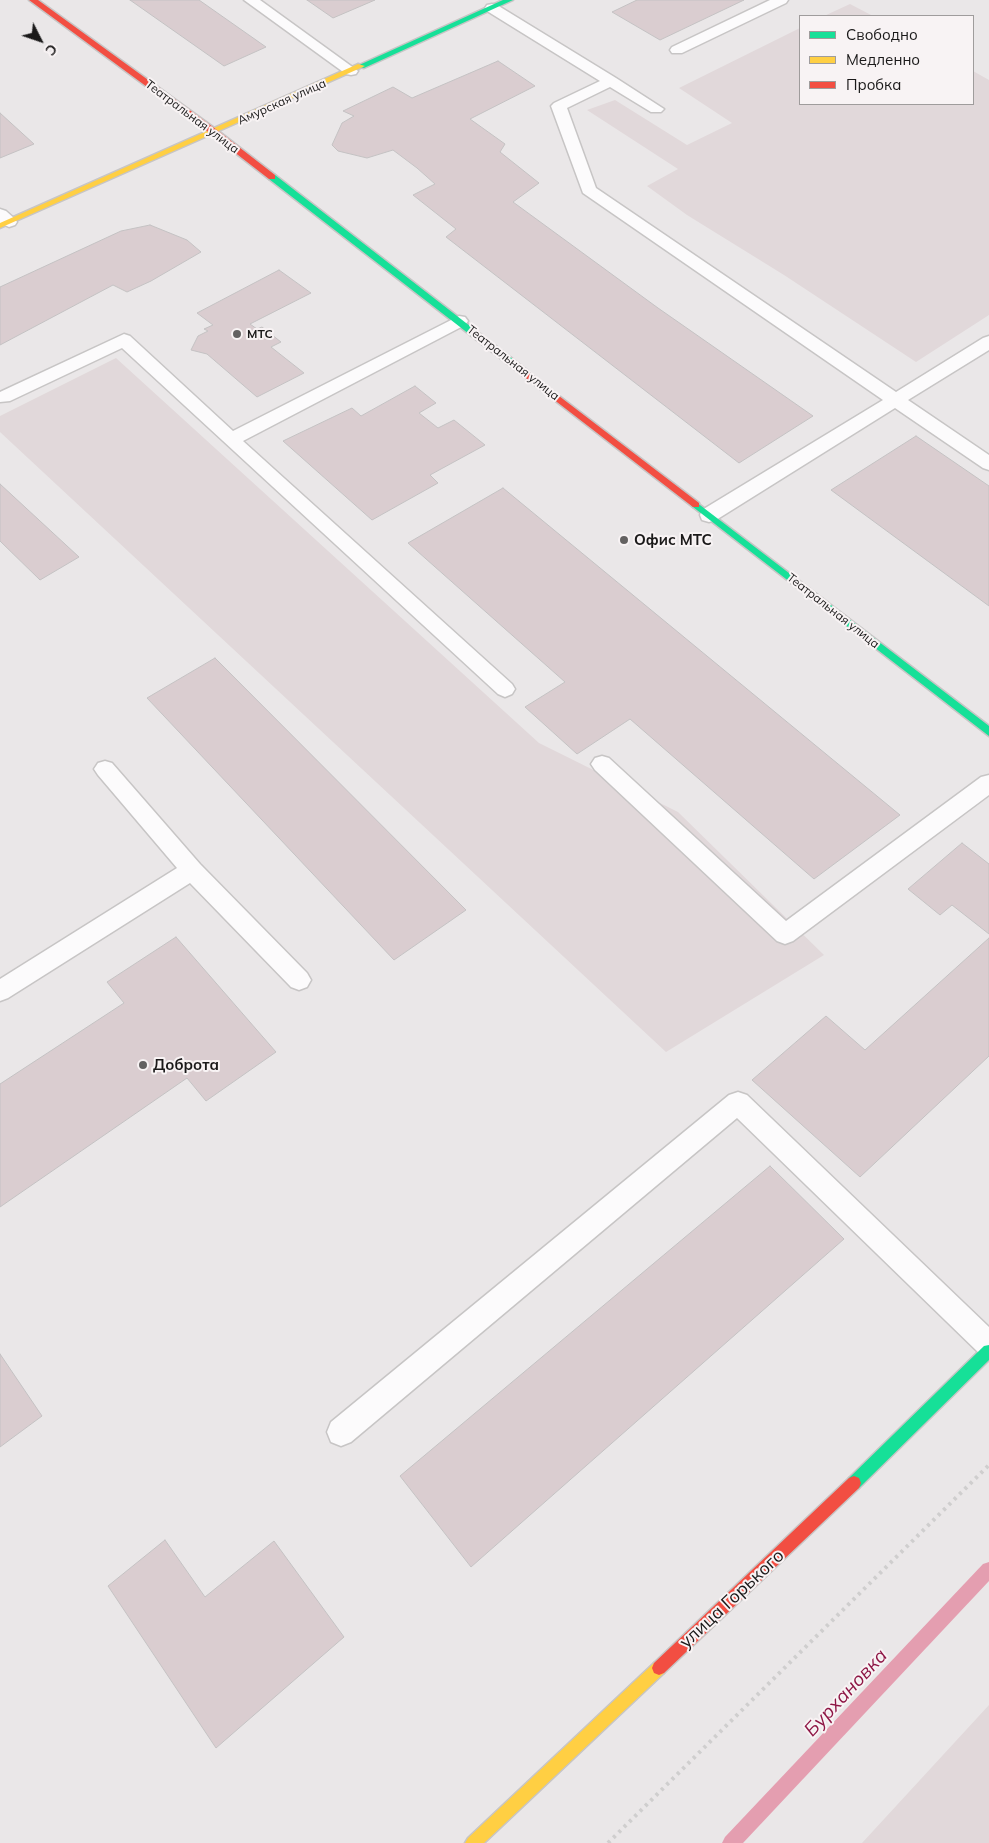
<!DOCTYPE html>
<html>
<head>
<meta charset="utf-8">
<style>
  body { margin:0 }
  #map { position:relative; width:989px; height:1843px; overflow:hidden; background:#eae7e8; font-family:Mulish,sans-serif }
  canvas { display:block }
  .legend { position:absolute; left:799px; top:15px; width:175px; height:90px; box-sizing:border-box; background:#f8f3f4; border:1px solid #9f9c9c; margin:0; padding:6px 9px; list-style:none; font-size:15px; color:#1a1919 }
  .legend li { display:flex; align-items:center; gap:10px; height:25px }
  .legend b { width:25px; border:1px solid #9f9c9c }
  .north { position:absolute; left:15px; top:15px; width:50px; height:50px; -webkit-text-stroke:4px #f8f3f4; paint-order:stroke; rotate:131deg; font-size:14px; font-weight:700; line-height:20px; text-align:center; color:#1a1919 }
  .north::after { content:''; display:block; margin:auto; width:18px; height:22px; background:#1a1919; clip-path:polygon(50% 0,100% 100%,50% 72%,0 100%) }
</style>
</head>
<body>
<div id="map">
<canvas width="989" height="1843"></canvas>
<ul class="legend">
<li><b style="height:6px;background:#16e098"></b>Свободно</li>
<li><b style="height:6px;background:#ffcf43"></b>Медленно</li>
<li><b style="height:6px;background:#f24e42"></b>Пробка</li>
</ul>
<div class="north">С</div>
</div>
<script>
const ctx = document.querySelector('canvas').getContext('2d');
ctx.lineJoin = 'round';
function paint(path, color) {
  ctx.fillStyle = color;
  ctx.fill(path, 'evenodd');
}
function shape(rows) {
  const path = new Path2D();
  for (const r of rows) {
    path.moveTo(r[0], r[1]);
    for (let i = 2; i < r.length; i += 2) path.lineTo(r[i], r[i + 1]);
  }
  return path;
}
function trace(path, color, width, dash) {
  ctx.strokeStyle = color;
  ctx.lineWidth = width;
  ctx.lineCap = dash ? 'butt' : 'round';
  ctx.setLineDash(dash || []);
  ctx.stroke(path);
}
function label(font, color, halo, rows, align = 'center') {
  ctx.font = font + ' Mulish,sans-serif';
  ctx.lineWidth = 4;
  ctx.setLineDash([]);
  ctx.textBaseline = 'middle';
  ctx.strokeStyle = halo;
  ctx.fillStyle = color;
  for (const [text, x, y, turn = 0] of rows) {
    ctx.save();
    ctx.translate(x, y);
    ctx.rotate((+turn || 0) * Math.PI / 180);
    ctx.textAlign = isNaN(turn) ? turn : align;
    if (halo) ctx.strokeText(text, 0, 0);
    ctx.fillText(text, 0, 0);
    ctx.restore();
  }
}
const built = shape([
  [850,4,873,16,824,16],
  [800,28,800,104,973,104,973,71,989,80,989,315,916,362,784,275,687,215,647,186,678,169,587,110,615,100,687,145,732,123,679,88],
  [116,358,539,743,678,812,824,955,666,1052,0,432,0,416],
  [989,1705,989,1843,862,1843]
]);
const stream = shape([
  [989,1562,989,1581,743,1843,722,1843,725,1837,983,1564,989,1562]
]);
const building = shape([
  [130,0,199,0,266,47,224,66,130,0],
  [307,0,375,0,333,18,307,0],
  [637,0,744,0,660,40,612,12,637,0],
  [498,61,535,86,470,119,505,144,500,152,539,183,513,202,658,308,813,416,739,463,446,237,456,229,413,195,435,184,417,168,393,150,367,158,338,151,332,145,342,123,354,116,343,111,393,87,412,98,498,61],
  [0,113,34,144,0,158,0,113],
  [150,225,187,240,201,252,151,281,127,292,113,285,0,345,0,287,121,231,150,225],
  [279,270,311,293,250,324,257,329,262,327,281,342,271,347,304,373,257,397,207,354,191,350,198,336,208,331,204,329,213,325,197,313,279,270],
  [415,386,436,403,419,413,438,428,454,420,485,445,430,475,438,483,372,520,283,441,352,408,361,416,415,386],
  [916,436,989,486,989,606,831,490,916,436],
  [0,484,79,557,40,580,0,541,0,484],
  [503,488,900,815,814,879,630,719,577,754,525,707,565,682,408,543,503,488],
  [215,658,466,910,394,960,147,698,215,658],
  [962,843,989,864,989,934,952,905,940,915,908,889,962,843],
  [176,937,276,1052,206,1101,187,1078,0,1207,0,1084,124,1003,107,982,176,937],
  [989,938,989,1056,860,1177,752,1080,826,1016,865,1050,989,938],
  [770,1166,844,1239,471,1567,400,1476,770,1166],
  [0,1354,42,1416,0,1447,0,1354],
  [165,1540,205,1597,274,1541,344,1637,216,1748,108,1586,165,1540]
]);
const path = shape([
  [608,1843,989,1465]
]);
const lane = shape([
  [244,0,260,0,358,71,356,74,351,75,346,74,244,0],
  [770,0,788,0,786,3,682,53,672,53,670,50,672,47,770,0],
  [492,4,497,5,616,78,664,109,661,112,651,112,610,87,567,108,596,188,896,392,983,338,989,336,989,350,908,400,989,455,989,470,983,468,895,408,716,520,709,522,702,520,700,515,702,510,883,400,583,193,551,106,554,103,600,81,487,11,485,8,487,5,492,4],
  [0,209,6,211,15,219,17,222,15,225,9,227,0,223,0,209],
  [459,316,465,317,468,321,465,325,243,441,512,684,515,689,512,694,505,697,498,694,122,348,10,401,0,402,0,392,124,334,130,336,233,431,459,316],
  [602,756,609,758,786,921,981,777,989,775,989,795,793,941,785,944,777,941,595,770,591,764,595,758,602,756],
  [105,761,112,763,200,864,307,973,311,980,307,987,299,990,291,987,190,883,8,998,0,1001,0,979,177,868,98,775,94,769,98,763,105,761],
  [738,1092,747,1095,989,1327,989,1358,980,1354,737,1118,351,1442,341,1446,331,1442,327,1432,331,1422,729,1095,738,1092]
]);
const fast = shape([
  [503,0,513,0,364,68,357,66,503,0],
  [269,175,275,175,528,371,528,375,522,375,269,179,269,175],
  [696,502,989,726,989,736,693,507,691,505,696,502],
  [989,1345,989,1360,859,1488,854,1490,849,1488,847,1483,849,1478,984,1346,989,1345]
]);
const slow = shape([
  [358,64,365,66,0,228,0,223,358,64],
  [659,1661,664,1663,666,1668,664,1673,484,1843,465,1843,468,1838,654,1663,659,1661]
]);
const jam = shape([
  [29,0,38,0,217,130,275,175,275,179,269,179,211,134,29,0],
  [525,370,699,503,699,507,693,507,522,375,521,373,525,370],
  [854,1476,859,1478,861,1483,859,1488,664,1673,659,1675,654,1673,652,1668,654,1663,849,1478,854,1476]
]);
const markers = [
  [237,334,5,"#636161"],
  [624,540,5,"#636161"],
  [143,1065,5,"#636161"]
];
const farStreetnames = [
  ["Амурская улица",282,102,-24],
  ["Театральная улица",192,117,37],
  ["Театральная улица",513,363,38],
  ["Театральная улица",833,611,38]
];
const farPoinames = [
  ["МТС",247,334]
];
const poiNames = [
  ["Офис МТС",634,540],
  ["Доброта",153,1065]
];
const nearStreetnames = [
  ["улица Горького",732,1599,-43]
];
const nearWaternames = [
  ["Бурхановка",846,1693,-47]
];
paint(built, '#e1d8da');
paint(stream, '#e49eb0');
paint(building, '#dacdd0');
trace(building, '#c4c2c3', 1);
trace(lane, '#c7c5c5', 3);
trace(fast, '#c7c5c5', 3);
trace(slow, '#c7c5c5', 3);
trace(jam, '#c7c5c5', 3);
trace(path, '#cfcece', 4, [3, 4.5]);
paint(lane, '#fcfbfc');
paint(fast, '#16e098');
paint(slow, '#ffcf43');
paint(jam, '#f24e42');
for (const [x, y, r, color] of markers) {
  const dot = new Path2D();
  dot.arc(x, y, r, 0, 2 * Math.PI);
  ctx.fillStyle = color;
  ctx.fill(dot);
  trace(dot, '#f8f3f4', 2);
}
label('12px', '#1a1919', '#f8f3f4', farStreetnames);
label('bold 12px', '#1a1919', '#f8f3f4', farPoinames, 'left');
label('bold 15px', '#1a1919', '#f8f3f4', poiNames, 'left');
label('18px', '#1a1919', '#f8f3f4', nearStreetnames);
label('italic 19px', '#8e1645', '#f8f3f4', nearWaternames);
</script>
</body>
</html>
